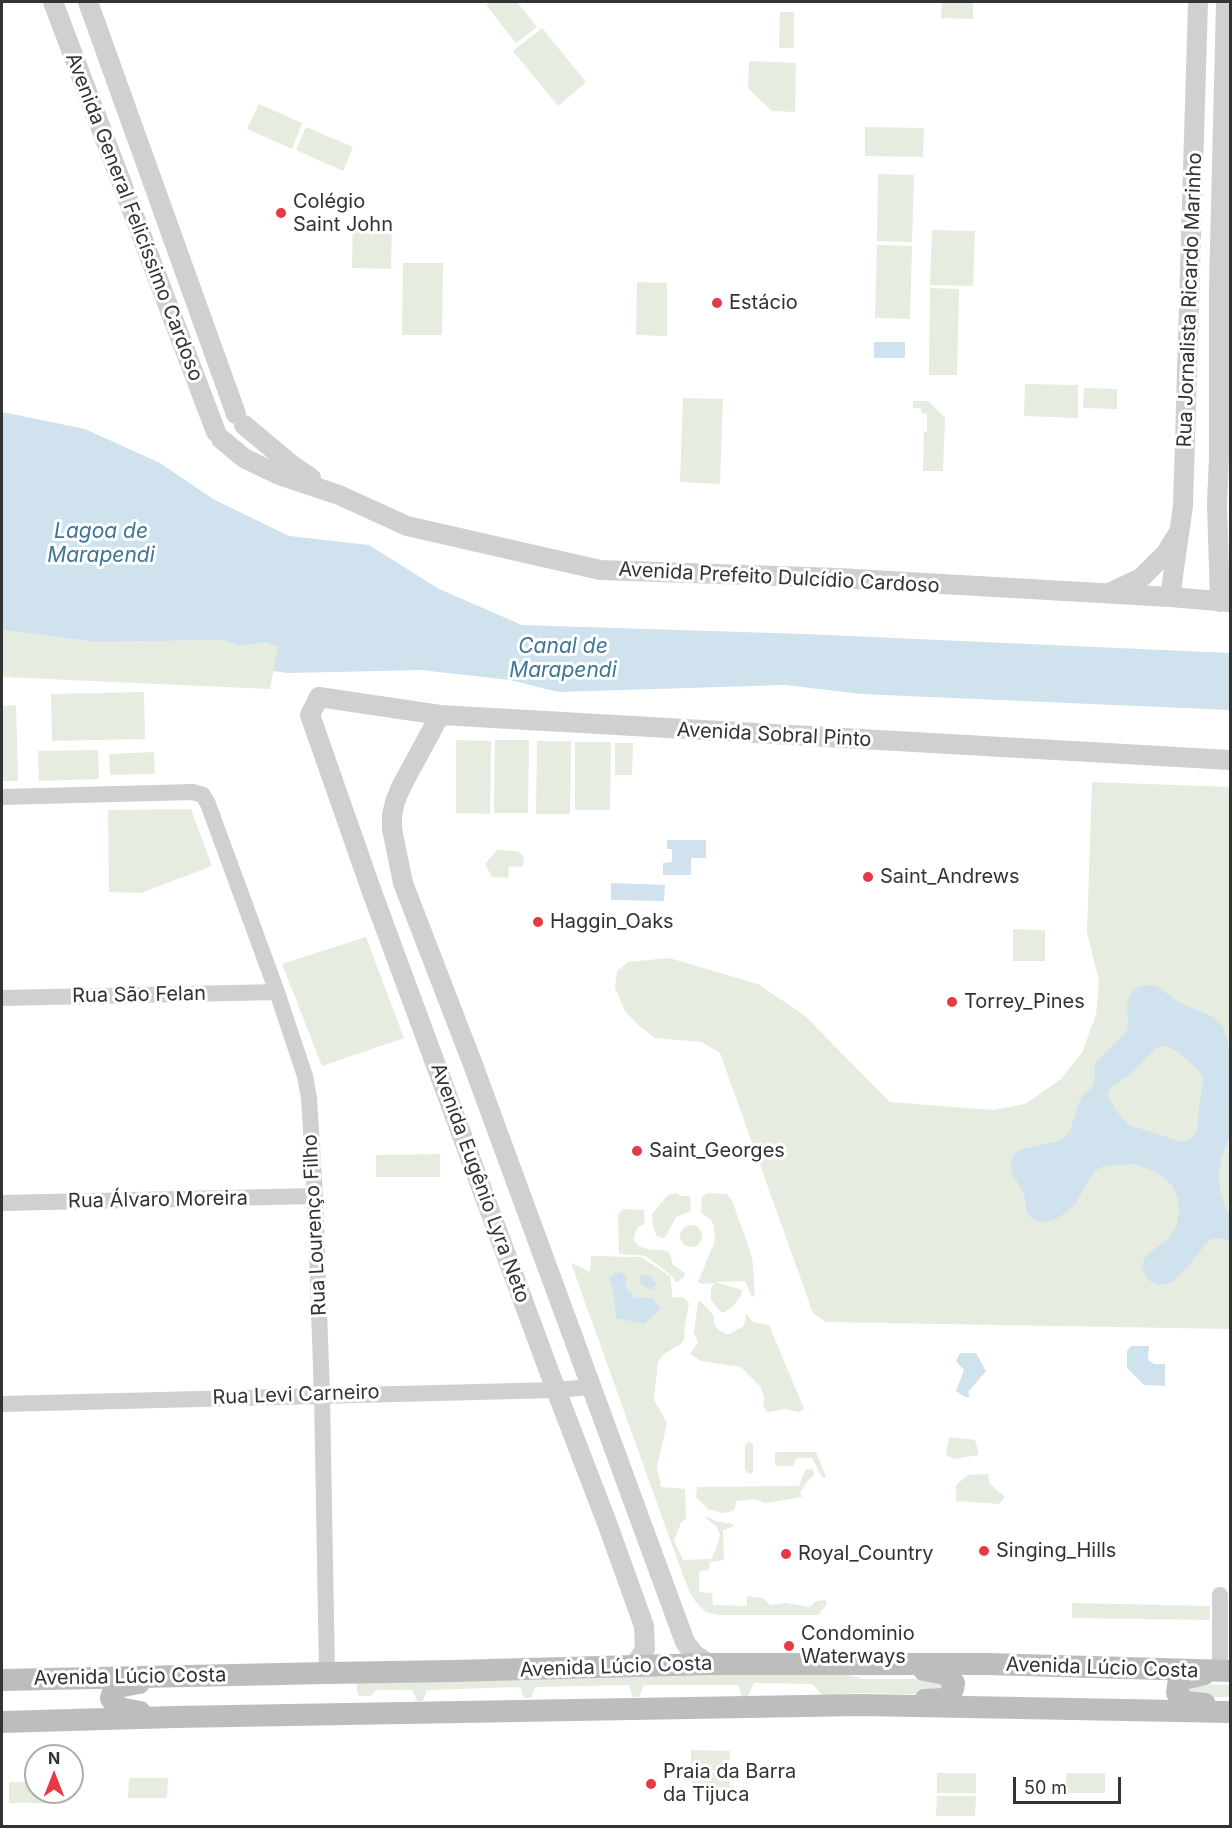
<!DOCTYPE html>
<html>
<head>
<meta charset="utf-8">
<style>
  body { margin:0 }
  #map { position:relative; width:1232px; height:1828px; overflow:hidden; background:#fff; font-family:Inter,sans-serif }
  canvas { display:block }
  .frame { position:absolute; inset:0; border:3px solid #333; pointer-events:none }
  .north { position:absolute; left:24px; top:1744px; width:60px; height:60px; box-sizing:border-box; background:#fff; border:2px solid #adadad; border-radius:50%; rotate:0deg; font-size:16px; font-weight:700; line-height:24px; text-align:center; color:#333 }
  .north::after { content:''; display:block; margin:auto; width:21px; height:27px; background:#e63946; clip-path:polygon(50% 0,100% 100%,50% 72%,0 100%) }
  .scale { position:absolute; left:1013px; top:1777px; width:108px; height:27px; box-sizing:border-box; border:3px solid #333; border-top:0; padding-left:8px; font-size:18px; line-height:21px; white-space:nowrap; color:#333; -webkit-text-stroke:4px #fff; paint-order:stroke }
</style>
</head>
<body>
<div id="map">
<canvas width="1232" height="1828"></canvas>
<div class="frame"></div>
<div class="north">N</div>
<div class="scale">50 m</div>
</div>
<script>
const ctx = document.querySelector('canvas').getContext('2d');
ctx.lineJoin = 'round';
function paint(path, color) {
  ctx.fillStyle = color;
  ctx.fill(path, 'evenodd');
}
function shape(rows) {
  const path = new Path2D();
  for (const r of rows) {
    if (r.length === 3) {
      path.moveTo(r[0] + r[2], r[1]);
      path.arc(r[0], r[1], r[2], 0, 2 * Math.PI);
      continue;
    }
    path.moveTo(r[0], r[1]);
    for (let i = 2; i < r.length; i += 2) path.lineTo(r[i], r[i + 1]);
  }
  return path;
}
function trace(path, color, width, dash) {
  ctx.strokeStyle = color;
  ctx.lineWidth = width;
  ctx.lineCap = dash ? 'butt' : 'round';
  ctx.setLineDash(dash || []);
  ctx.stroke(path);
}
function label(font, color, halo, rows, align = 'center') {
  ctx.font = font + ' Inter,sans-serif';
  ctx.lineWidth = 6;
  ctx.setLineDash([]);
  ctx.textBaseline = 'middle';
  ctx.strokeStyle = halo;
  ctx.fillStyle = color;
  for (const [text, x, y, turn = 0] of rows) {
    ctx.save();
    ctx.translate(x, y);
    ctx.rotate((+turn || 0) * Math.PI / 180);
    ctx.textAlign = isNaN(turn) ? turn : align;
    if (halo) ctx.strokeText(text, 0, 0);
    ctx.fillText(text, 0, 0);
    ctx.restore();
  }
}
const green = shape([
  [491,2,517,2,537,27,516,43,486,5],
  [942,2,973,2,973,19,941,18],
  [780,12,794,12,794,48,779,48],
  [542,28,586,82,558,106,513,51],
  [749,61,796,63,795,112,772,111,748,88],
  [259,104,302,123,292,149,247,129],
  [306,127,353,147,343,171,296,150],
  [865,127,924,128,923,157,865,156],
  [878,174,914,175,912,242,877,241],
  [353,219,392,220,391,269,352,268],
  [932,230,975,231,973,286,930,285],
  [877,245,912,246,910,319,875,318],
  [403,263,443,263,442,335,402,335],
  [637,282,667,283,667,336,636,335],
  [930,288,959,289,957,375,929,375],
  [1025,384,1078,385,1078,418,1024,416],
  [1084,388,1117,389,1117,409,1083,408],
  [683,398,723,399,720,484,680,482],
  [913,401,928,401,945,418,943,471,923,471,924,432,927,432,927,414,921,413,921,408,913,408],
  [2,630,95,642,222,640,239,646,266,642,278,646,270,689,2,677],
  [144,692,145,739,52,741,51,694],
  [16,705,18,781,2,781,2,706],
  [456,740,491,741,490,814,456,813],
  [495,740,529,740,528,813,494,813],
  [537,741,571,741,570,814,536,814],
  [575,742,611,742,610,810,575,810],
  [615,743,633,743,632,775,615,775],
  [98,750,99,779,39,781,38,751],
  [154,752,155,774,110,775,109,754],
  [1092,782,1230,787,1230,1329,826,1322,813,1313,720,1053,702,1042,655,1038,638,1025,625,1011,615,988,617,971,628,962,669,958,758,984,804,1015,890,1102,993,1110,1025,1104,1060,1080,1082,1053,1096,1015,1099,981,1087,932],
  [191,809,212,866,141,893,109,892,108,810],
  [497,850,518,851,524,857,523,867,509,866,508,878,492,877,485,864],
  [1013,929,1045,930,1045,961,1013,961],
  [366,937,404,1038,322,1066,282,964],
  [440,1154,440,1177,376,1177,376,1155],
  [677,1193,680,1196,690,1196,691,1211,676,1217,666,1236,663,1238,657,1236,653,1227,652,1214,668,1195],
  [707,1193,727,1194,732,1200,752,1257,755,1294,752,1297,745,1281,715,1282,742,1290,741,1295,734,1305,725,1312,721,1312,711,1300,711,1289,714,1283,703,1284,698,1282,715,1241,714,1226,711,1220,701,1213,702,1197],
  [623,1209,644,1210,645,1221,643,1225,638,1227,635,1233,634,1240,638,1246,647,1249,667,1251,670,1254,673,1265,685,1273,684,1277,676,1283,673,1277,646,1256,619,1254,618,1214],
  [691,1236,11],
  [591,1256,641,1257,670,1276,673,1299,675,1297,683,1297,689,1303,684,1331,685,1338,681,1344,664,1354,658,1362,654,1400,667,1423,657,1467,661,1487,685,1489,686,1518,681,1523,674,1541,683,1560,711,1559,716,1549,720,1535,716,1526,705,1518,708,1517,716,1521,732,1524,734,1526,723,1530,724,1560,710,1562,709,1570,699,1571,699,1592,712,1593,713,1605,747,1606,747,1596,763,1598,770,1605,786,1603,810,1607,816,1601,825,1600,827,1604,818,1615,718,1615,706,1612,695,1601,689,1591,677,1559,571,1263,590,1272],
  [701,1301,714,1316,714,1323,717,1329,726,1334,730,1334,744,1326,746,1314,753,1322,769,1325,804,1409,800,1412,785,1409,767,1412,763,1406,764,1398,761,1387,741,1367,701,1361,690,1354,698,1342,694,1333,698,1302],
  [949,1437,975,1440,979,1455,954,1459,946,1455],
  [749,1442,753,1444,753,1472,750,1474,745,1470,745,1444],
  [775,1452,816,1452,826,1477,822,1477,812,1458,797,1458,795,1460,793,1466,777,1466,775,1464],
  [806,1469,813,1469,814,1475,808,1480,800,1493,802,1497,765,1503,755,1499,736,1501,735,1509,730,1512,721,1513,714,1510,709,1510,696,1497,697,1487,799,1486],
  [988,1474,989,1483,1005,1497,999,1504,956,1501,956,1485,968,1475],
  [1072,1603,1210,1606,1210,1620,1072,1618],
  [838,1672,864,1679,941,1679,945,1683,939,1695,857,1693,824,1697,812,1684,754,1683,748,1696,742,1696,738,1685,644,1685,639,1697,633,1697,629,1685,535,1687,531,1698,524,1698,520,1687,427,1690,423,1701,417,1701,412,1690,376,1690,371,1696,359,1696,357,1691,357,1679],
  [1189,1684,1230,1685,1230,1697,1188,1697],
  [691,1750,730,1751,730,1771,691,1770],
  [691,1772,730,1773,730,1793,691,1792],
  [937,1773,976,1773,976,1793,937,1793],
  [1066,1773,1105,1773,1105,1793,1066,1793],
  [129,1778,168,1778,167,1798,128,1798],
  [9,1782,36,1783,36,1792,48,1792,48,1803,9,1803],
  [937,1796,976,1796,975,1816,936,1816]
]);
const water = shape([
  [874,342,905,342,905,358,874,358],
  [2,412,85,429,160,463,213,499,289,536,369,545,439,589,522,625,805,634,1230,653,1230,710,861,694,785,685,558,692,510,680,421,670,289,673,273,671,278,647,266,642,239,646,222,640,95,642,2,630],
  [667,840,706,840,706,858,691,858,691,875,663,875,663,863,672,862,672,849,667,849],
  [611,883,665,885,664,901,611,900],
  [1147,985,1156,986,1180,1003,1211,1016,1222,1025,1230,1048,1230,1135,1222,1156,1218,1178,1221,1194,1226,1209,1230,1214,1230,1241,1217,1238,1209,1240,1184,1271,1170,1283,1160,1285,1150,1281,1145,1274,1142,1268,1144,1259,1150,1252,1168,1240,1176,1227,1179,1211,1178,1198,1173,1186,1163,1177,1149,1169,1133,1164,1104,1166,1096,1170,1089,1180,1074,1206,1057,1219,1046,1222,1035,1220,1029,1216,1026,1210,1025,1198,1023,1192,1013,1175,1011,1166,1011,1160,1015,1153,1022,1149,1056,1142,1065,1137,1070,1131,1079,1102,1083,1095,1092,1088,1095,1080,1094,1072,1095,1063,1127,1031,1128,1022,1127,1002,1132,992,1138,987],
  [1162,1046,1169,1047,1178,1052,1195,1067,1201,1074,1203,1081,1198,1115,1198,1125,1195,1135,1189,1140,1179,1141,1129,1125,1118,1113,1109,1098,1108,1094,1111,1087,1131,1074,1156,1048],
  [621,1272,627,1277,625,1286,634,1298,653,1298,661,1309,644,1324,616,1318,613,1290,609,1277],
  [647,1274,657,1284,652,1290,641,1285,640,1276],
  [1131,1346,1149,1346,1148,1360,1154,1364,1165,1364,1165,1386,1144,1385,1127,1368,1127,1351],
  [960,1353,976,1353,986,1371,968,1392,970,1397,965,1397,956,1391,964,1370,956,1361]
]);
const minor = shape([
  [2,797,193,792,203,795,208,804,277,992,305,1076,309,1098,315,1196,322,1395,327,1673],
  [2,998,277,992],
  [2,1203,315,1196],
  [2,1404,556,1390,591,1387],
  [1220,1671,1220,1595]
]);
const tertiary = shape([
  [53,2,216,432],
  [88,2,236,414],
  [244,425,292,465,311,478],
  [221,439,244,458,279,475,339,495,407,526,600,570,838,578,1170,597,1230,602],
  [1111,592,1141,578,1166,553,1177,535],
  [1170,597,1183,506,1198,2],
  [1220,602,1217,504,1219,456,1219,286,1226,2],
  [440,715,401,787,395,802,392,815,392,829,403,883,472,1062,685,1642,694,1654,709,1664],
  [634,1667,645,1649,644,1626,607,1523,556,1390,372,892,310,715,319,697,440,715,1230,760]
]);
const secondary = shape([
  [924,1670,945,1674,954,1683,953,1689,950,1695,943,1699,925,1700],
  [1204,1674,1184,1679,1180,1681,1178,1685,1177,1693,1185,1702,1205,1704],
  [2,1680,327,1673,453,1671,709,1664,987,1664,1230,1671],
  [139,1683,118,1687,113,1692,111,1698,115,1705,124,1709,140,1712],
  [2,1722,175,1717,861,1705,1230,1712]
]);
const markers = [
  [281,213,6,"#e63946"],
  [717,303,6,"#e63946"],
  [868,877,6,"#e63946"],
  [538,922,6,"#e63946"],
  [952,1002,6,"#e63946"],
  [637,1151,6,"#e63946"],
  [984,1551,6,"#e63946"],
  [786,1554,6,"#e63946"],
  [789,1646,6,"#e63946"],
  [651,1784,6,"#e63946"]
];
const poiNames = [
  ["Colégio",293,202],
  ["Saint John",293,225],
  ["Estácio",729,303],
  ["Saint_Andrews",880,877],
  ["Haggin_Oaks",550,922],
  ["Torrey_Pines",964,1002],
  ["Saint_Georges",649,1151],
  ["Singing_Hills",996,1551],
  ["Royal_Country",798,1554],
  ["Condominio",801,1634],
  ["Waterways",801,1657],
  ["Praia da Barra",663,1772],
  ["da Tijuca",663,1795]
];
const streetNames = [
  ["Avenida General Felicíssimo Cardoso",134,217,69],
  ["Rua Jornalista Ricardo Marinho",1190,300,-88],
  ["Avenida Prefeito Dulcídio Cardoso",779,578,3],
  ["Avenida Sobral Pinto",774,735,3],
  ["Rua São Felan",139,995,-1],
  ["Avenida Eugênio Lyra Neto",480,1183,70],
  ["Rua Álvaro Moreira",158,1200,-1],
  ["Rua Lourenço Filho",315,1225,-93],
  ["Rua Levi Carneiro",296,1395,-2],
  ["Avenida Lúcio Costa",616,1667,-2],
  ["Avenida Lúcio Costa",1102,1668,2],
  ["Avenida Lúcio Costa",130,1677,-1]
];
const waterNames = [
  ["Lagoa de",101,532],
  ["Marapendi",101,556],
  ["Canal de",563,647],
  ["Marapendi",563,671]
];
paint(green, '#e6ecdf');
paint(water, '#cfe2ee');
trace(minor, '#d0d0d0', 16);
trace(tertiary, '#d0d0d0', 20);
trace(secondary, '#bdbdbd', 22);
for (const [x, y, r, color] of markers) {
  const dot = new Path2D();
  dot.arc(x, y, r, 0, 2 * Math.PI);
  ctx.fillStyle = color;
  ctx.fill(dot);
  trace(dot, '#fff', 2);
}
label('20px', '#333', '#fff', poiNames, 'left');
label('20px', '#333', '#fff', streetNames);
label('italic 21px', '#3f7597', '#fff', waterNames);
</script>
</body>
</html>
